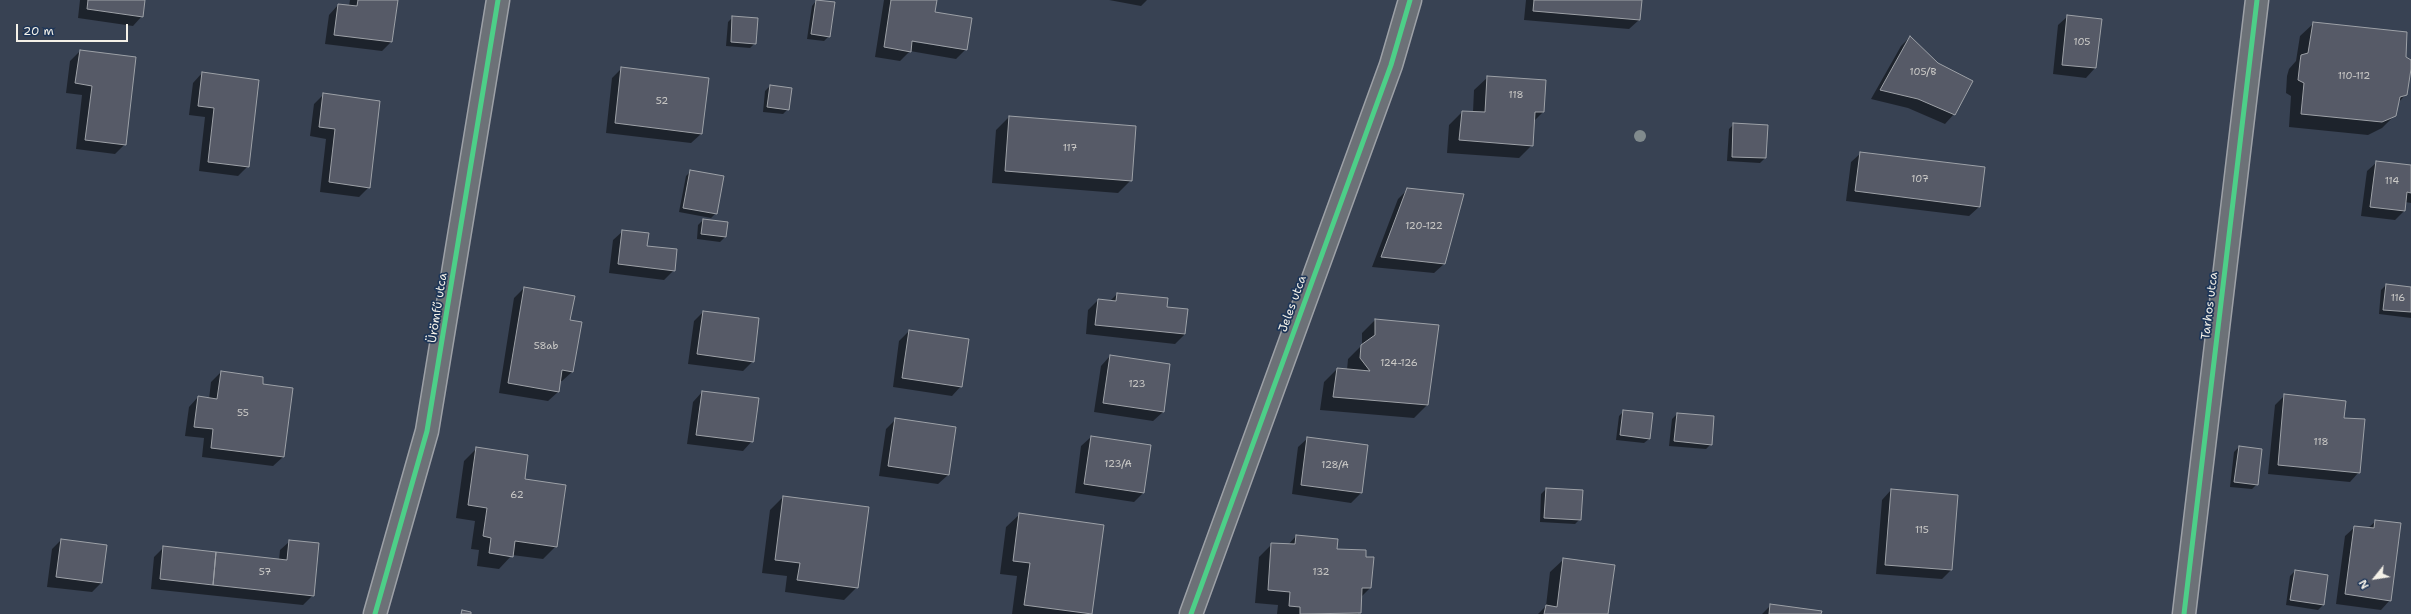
<!DOCTYPE html>
<html>
<head>
<meta charset="utf-8">
<style>
  body { margin:0 }
  #map { position:relative; width:2411px; height:614px; overflow:hidden; background:#384253; font-family:"Shantell Sans",sans-serif }
  canvas { display:block }
  .north { position:absolute; left:2355px; top:558px; width:40px; height:40px; -webkit-text-stroke:3px #1d3557; paint-order:stroke; rotate:240deg; font-size:11px; font-weight:700; line-height:16px; text-align:center; color:#f4f1e8 }
  .north::after { content:''; display:block; margin:auto; width:14px; height:18px; background:#f4f1e8; clip-path:polygon(50% 0,100% 100%,50% 72%,0 100%) }
  .scale { position:absolute; left:16px; top:24px; width:112px; height:18px; box-sizing:border-box; border:2px solid #f4f1e8; border-top:0; padding-left:5px; font-size:12px; line-height:14px; white-space:nowrap; color:#f4f1e8; -webkit-text-stroke:3px #1d3557; paint-order:stroke }
</style>
</head>
<body>
<div id="map">
<canvas width="2411" height="614"></canvas>
<div class="north">N</div>
<div class="scale">20 m</div>
</div>
<script>
const ctx = document.querySelector('canvas').getContext('2d');
ctx.lineJoin = 'round';
function paint(path, color) {
  ctx.fillStyle = color;
  ctx.fill(path, 'evenodd');
}
function shape(rows) {
  const path = new Path2D();
  for (const r of rows) {
    path.moveTo(r[0], r[1]);
    for (let i = 2; i < r.length; i += 2) path.lineTo(r[i], r[i + 1]);
  }
  return path;
}
function trace(path, color, width, dash) {
  ctx.strokeStyle = color;
  ctx.lineWidth = width;
  ctx.lineCap = dash ? 'butt' : 'round';
  ctx.setLineDash(dash || []);
  ctx.stroke(path);
}
function label(font, color, halo, rows, align = 'center') {
  ctx.font = font + ' "Shantell Sans",sans-serif';
  ctx.lineWidth = 3.5;
  ctx.setLineDash([]);
  ctx.textBaseline = 'middle';
  ctx.strokeStyle = halo;
  ctx.fillStyle = color;
  for (const [text, x, y, turn = 0] of rows) {
    ctx.save();
    ctx.translate(x, y);
    ctx.rotate((+turn || 0) * Math.PI / 180);
    ctx.textAlign = isNaN(turn) ? turn : align;
    if (halo) ctx.strokeText(text, 0, 0);
    ctx.fillText(text, 0, 0);
    ctx.restore();
  }
}
const shadow = shape([
  [80,0,144,0,142,16,133,26,78,18],
  [350,0,397,0,391,42,382,51,325,44,329,15,338,5,349,6],
  [936,0,934,13,966,49,956,59,910,51,900,61,875,57,884,0],
  [907,39,959,47,959,49,907,41],
  [1109,0,1147,0,1141,6],
  [1526,0,1641,0,1639,20,1629,29,1524,20],
  [816,1,829,36,824,41,807,39,812,6],
  [2068,16,2101,20,2095,68,2086,78,2053,74,2058,25],
  [733,17,755,43,750,48,726,46,728,22],
  [2314,23,2405,57,2406,94,2398,103,2395,115,2382,128,2368,135,2289,127,2291,96,2286,93,2287,76,2289,69,2296,61,2300,36],
  [1910,37,1937,64,1954,114,1945,124,1908,108,1871,99,1901,46],
  [80,51,125,144,115,154,76,149,82,95,66,93,70,61],
  [622,68,701,134,691,143,606,133,612,78],
  [202,73,248,166,238,176,199,171,205,117,189,115,193,83],
  [1488,77,1543,112,1533,122,1532,145,1519,158,1447,153,1449,125,1462,112,1473,112,1474,90],
  [770,86,788,109,783,114,763,112,765,91],
  [323,95,369,187,359,197,320,192,326,139,310,136,314,104],
  [1009,117,1131,180,1118,193,992,183,996,130],
  [1734,124,1765,158,1760,163,1727,161,1729,129],
  [1861,153,1979,207,1969,216,1846,201,1851,162],
  [2377,162,2411,171,2411,203,2405,202,2404,211,2395,220,2361,216,2367,171],
  [691,171,716,213,711,218,679,212,686,176],
  [1408,189,1444,264,1434,273,1372,267,1398,199],
  [703,220,725,237,720,242,697,239,698,225],
  [623,231,646,246,674,270,664,280,609,273,613,240],
  [2386,285,2411,288,2411,318,2379,314,2381,290],
  [524,288,569,321,572,372,562,381,560,381,558,392,548,401,499,393,514,298],
  [1117,294,1166,308,1187,310,1185,334,1175,344,1086,334,1088,310,1098,300,1110,301],
  [703,312,753,361,743,371,688,364,694,321],
  [1375,320,1438,326,1427,405,1414,418,1320,410,1324,382,1337,369,1347,370,1348,359,1362,345,1362,333],
  [909,331,961,386,952,396,893,387,899,341],
  [1110,356,1163,412,1153,421,1094,412,1101,366],
  [221,372,261,385,283,457,273,466,202,457,204,438,185,436,189,407,198,397,209,399,211,382],
  [702,392,752,441,743,451,687,444,693,402],
  [2285,395,2343,418,2359,472,2350,482,2268,474,2275,405],
  [1624,411,1649,439,1644,443,1616,440,1619,416],
  [1677,414,1711,444,1706,449,1669,446,1672,419],
  [896,419,948,475,938,484,879,476,886,429],
  [1091,437,1144,492,1134,502,1075,493,1081,446],
  [1308,438,1367,446,1361,493,1351,503,1292,494,1298,447],
  [2239,447,2257,484,2252,489,2230,487,2234,452],
  [477,448,524,480,556,546,543,559,512,555,499,569,477,566,479,550,471,549,475,521,456,518,464,461],
  [1546,489,1580,519,1575,524,1540,522,1541,494],
  [1891,490,1951,570,1942,579,1876,574,1882,500],
  [783,497,857,587,844,600,785,592,787,576,762,573,770,510],
  [1020,514,1103,526,1091,614,1012,614,1017,576,1000,574,1006,527],
  [2376,521,2390,600,2381,610,2336,604,2345,536,2355,527,2368,528],
  [1296,536,1370,588,1361,597,1358,614,1277,614,1278,605,1255,603,1259,557,1272,544,1288,545],
  [61,540,101,583,92,592,47,587,52,549],
  [290,541,313,595,303,605,151,589,154,557,163,548,279,560,280,550],
  [1564,559,1607,614,1538,614,1546,606,1550,572],
  [2295,571,2323,605,2318,610,2286,605,2290,576],
  [1771,605,1820,614,1762,614]
]);
const building = shape([
  [88,0,145,0,143,17,87,9,88,0],
  [358,0,398,0,392,42,334,35,338,4,357,6,358,0],
  [816,0,835,2,830,37,811,34,816,0],
  [891,0,937,0,935,12,972,18,967,50,912,41,911,52,884,47,891,0],
  [1534,0,1642,0,1640,20,1533,11,1534,0],
  [2067,15,2102,19,2096,68,2062,65,2067,15],
  [732,16,758,18,756,44,731,42,732,16],
  [2313,22,2407,32,2406,57,2411,60,2411,69,2407,95,2400,97,2396,116,2382,122,2301,114,2304,83,2298,80,2300,62,2301,55,2308,53,2313,22],
  [1910,36,1938,63,1973,81,1955,115,1918,99,1880,90,1910,36],
  [80,50,136,57,126,145,85,140,92,86,75,83,80,50],
  [621,67,709,78,702,134,615,123,621,67],
  [202,72,259,80,249,167,208,162,214,108,198,106,202,72],
  [1487,76,1546,80,1544,112,1535,112,1533,146,1459,140,1462,111,1485,112,1487,76],
  [770,85,792,88,789,110,767,107,770,85],
  [323,93,380,101,370,188,329,182,335,129,319,127,323,93],
  [1009,116,1136,126,1132,181,1005,171,1009,116],
  [1733,123,1768,125,1766,158,1732,157,1733,123],
  [1860,152,1985,167,1980,207,1855,191,1860,152],
  [2376,161,2411,165,2411,193,2407,192,2405,211,2370,207,2376,161],
  [690,170,724,176,717,214,683,208,690,170],
  [1407,188,1464,194,1445,264,1381,257,1407,188],
  [703,219,728,222,726,237,701,234,703,219],
  [622,230,649,233,647,246,677,249,675,271,618,264,622,230],
  [2386,284,2411,287,2411,312,2383,310,2386,284],
  [524,287,575,296,570,320,582,322,573,372,562,370,559,392,508,383,524,287],
  [1117,293,1168,298,1167,307,1188,309,1185,334,1095,325,1098,299,1116,301,1117,293],
  [703,311,759,318,754,362,697,354,703,311],
  [1375,319,1439,325,1428,405,1333,397,1337,368,1370,371,1360,358,1361,345,1375,335,1375,319],
  [909,330,969,339,962,387,902,378,909,330],
  [1110,355,1170,364,1164,412,1103,403,1110,355],
  [221,371,263,377,263,384,293,388,284,457,211,448,213,429,194,427,198,396,217,399,221,371],
  [702,391,759,398,753,442,696,435,702,391],
  [2284,394,2346,401,2344,418,2365,419,2360,473,2278,465,2284,394],
  [1623,410,1653,413,1650,439,1620,435,1623,410],
  [1677,413,1714,416,1712,445,1674,441,1677,413],
  [895,418,956,427,949,475,888,466,895,418],
  [1091,436,1151,445,1144,493,1084,484,1091,436],
  [1307,437,1368,445,1362,493,1301,485,1307,437],
  [2239,446,2262,449,2258,485,2234,482,2239,446],
  [476,447,528,455,525,479,566,485,557,547,515,541,513,557,489,553,491,538,483,536,487,508,468,505,476,447],
  [1546,488,1583,490,1581,520,1544,518,1546,488],
  [1891,489,1958,495,1952,570,1885,565,1891,489],
  [783,496,869,507,858,588,797,580,800,563,775,560,783,496],
  [1019,513,1104,525,1092,614,1024,605,1030,563,1013,561,1019,513],
  [2375,520,2401,523,2391,601,2345,594,2354,526,2374,528,2375,520],
  [1296,535,1338,539,1337,549,1366,550,1366,557,1374,557,1371,588,1362,588,1361,613,1300,614,1300,607,1289,606,1290,592,1268,590,1271,543,1295,544,1296,535],
  [61,539,107,545,102,583,56,577,61,539],
  [289,540,319,543,314,596,213,585,216,552,287,560,289,540],
  [163,546,216,552,213,585,160,579,163,546],
  [1563,558,1615,565,1608,614,1544,614,1546,605,1557,607,1563,558],
  [2295,570,2328,575,2324,605,2290,600,2295,570],
  [1770,604,1822,611,1821,614,1769,614,1770,604],
  [462,610,471,612,471,614,461,614,462,610]
]);
const minor = shape([
  [375,614,427,431,498,0],
  [1191,614,1391,65,1410,0],
  [2184,614,2257,0]
]);
const cycleway = shape([
  [375,614,427,431,498,0],
  [1191,614,1391,65,1410,0],
  [2184,614,2257,0]
]);
const trees = [
  [1640,136]
];
const numberNames = [
  ["105",2082,42],
  ["105/B",1923,72],
  ["110-112",2354,76],
  ["118",1516,95],
  ["52",662,101],
  ["117",1070,148],
  ["107",1920,179],
  ["114",2392,181],
  ["120-122",1424,226],
  ["116",2398,298],
  ["58ab",546,346],
  ["124-126",1399,363],
  ["123",1137,384],
  ["55",243,413],
  ["118",2321,442],
  ["123/A",1118,464],
  ["128/A",1335,465],
  ["62",517,495],
  ["115",1922,530],
  ["57",265,572],
  ["132",1321,572]
];
const streetNames = [
  ["Jeles utca",1293,304,-70],
  ["Tarhos utca",2210,306,-83],
  ["Ürömfű utca",438,308,-81]
];
paint(shadow, '#0007');
paint(building, '#565a67');
trace(building, '#9da1a7', 1);
trace(minor, '#9da1a7', 25);
trace(minor, '#6c7177', 22);
trace(cycleway, '#4dcf88', 5);
ctx.fillStyle = '#808a8d';
for (const [x, y] of trees) {
  ctx.beginPath();
  ctx.arc(x, y, 6, 0, 2 * Math.PI);
  ctx.fill();
}
label('10px', '#cccbc8', null, numberNames);
label('12px', '#f4f1e8', '#1d3557', streetNames);
</script>
</body>
</html>
